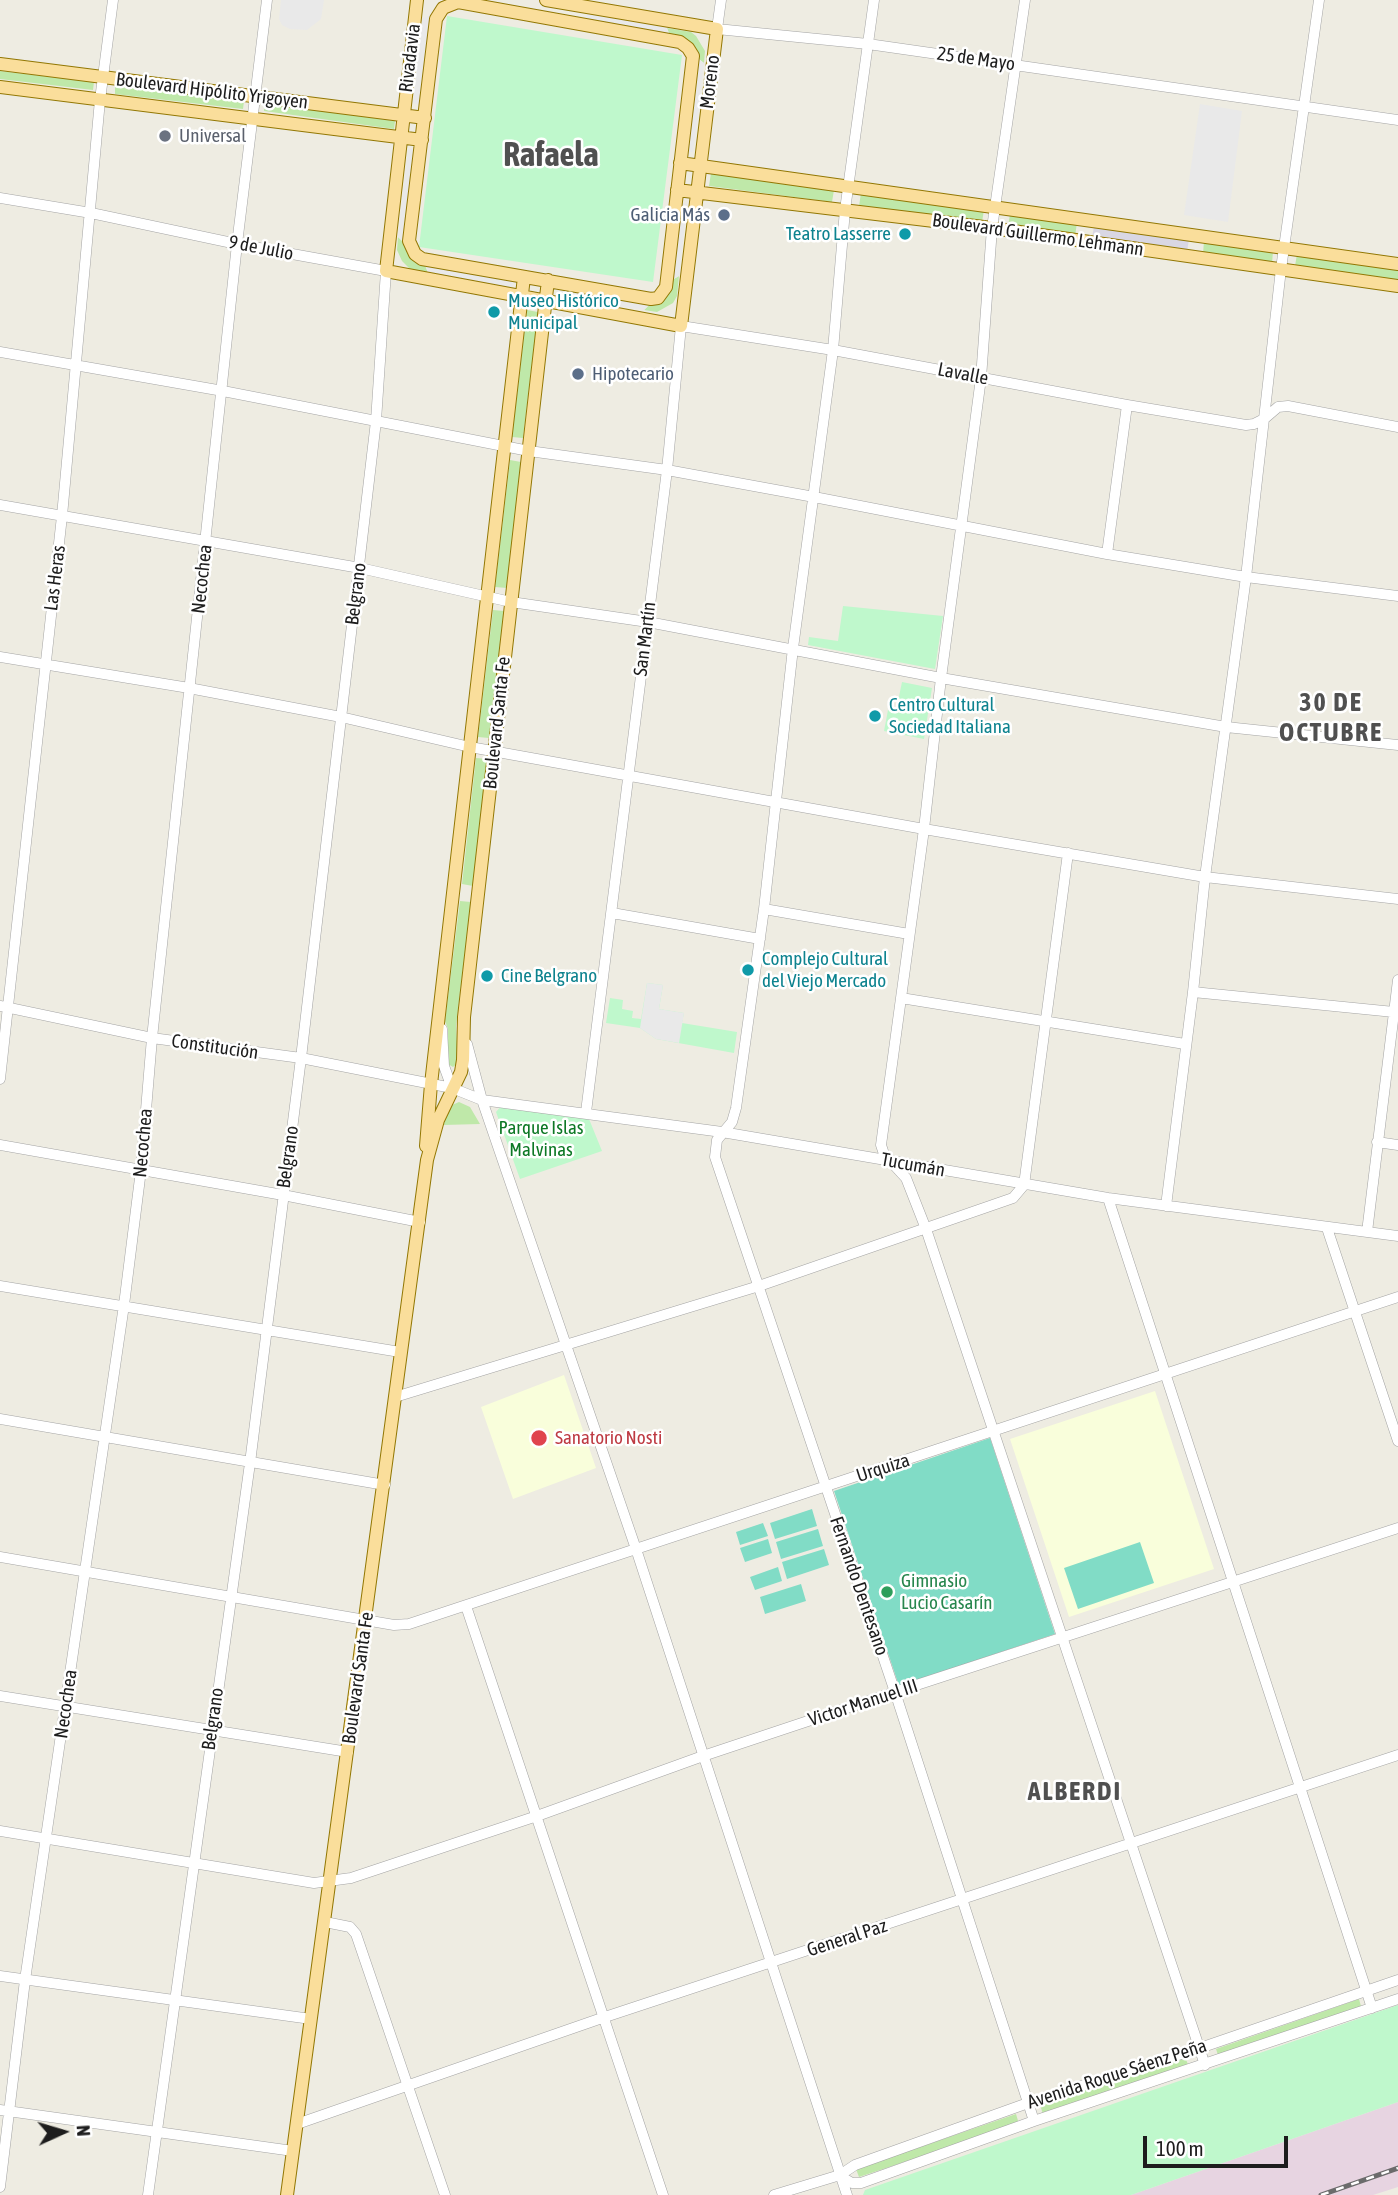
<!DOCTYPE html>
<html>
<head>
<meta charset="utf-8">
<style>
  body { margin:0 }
  #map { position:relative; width:1398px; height:2195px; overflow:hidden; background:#eeece2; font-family:"Asap Condensed",sans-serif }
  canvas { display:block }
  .north { position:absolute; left:28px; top:2097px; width:70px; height:70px; -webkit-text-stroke:5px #fff; paint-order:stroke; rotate:86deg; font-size:19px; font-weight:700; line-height:28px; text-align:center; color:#1d1d1d }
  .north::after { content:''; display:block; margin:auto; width:24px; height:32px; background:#1d1d1d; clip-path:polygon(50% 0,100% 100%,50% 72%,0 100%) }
  .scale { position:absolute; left:1143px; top:2136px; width:145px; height:32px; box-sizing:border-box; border:4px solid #1d1d1d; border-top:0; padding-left:9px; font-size:21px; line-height:24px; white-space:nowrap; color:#1d1d1d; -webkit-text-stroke:5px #fff; paint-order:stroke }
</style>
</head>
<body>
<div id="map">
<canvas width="1398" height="2195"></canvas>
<div class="north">N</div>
<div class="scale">100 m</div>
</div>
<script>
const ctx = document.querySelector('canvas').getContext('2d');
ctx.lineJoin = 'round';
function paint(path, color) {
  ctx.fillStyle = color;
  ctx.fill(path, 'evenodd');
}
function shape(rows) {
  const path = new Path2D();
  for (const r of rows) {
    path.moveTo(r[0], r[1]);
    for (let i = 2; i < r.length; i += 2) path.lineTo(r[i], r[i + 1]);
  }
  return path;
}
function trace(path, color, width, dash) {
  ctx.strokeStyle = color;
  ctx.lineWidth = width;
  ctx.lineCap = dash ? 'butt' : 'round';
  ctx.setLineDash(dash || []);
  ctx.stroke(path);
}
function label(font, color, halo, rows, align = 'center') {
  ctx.font = font + ' "Asap Condensed",sans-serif';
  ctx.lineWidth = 5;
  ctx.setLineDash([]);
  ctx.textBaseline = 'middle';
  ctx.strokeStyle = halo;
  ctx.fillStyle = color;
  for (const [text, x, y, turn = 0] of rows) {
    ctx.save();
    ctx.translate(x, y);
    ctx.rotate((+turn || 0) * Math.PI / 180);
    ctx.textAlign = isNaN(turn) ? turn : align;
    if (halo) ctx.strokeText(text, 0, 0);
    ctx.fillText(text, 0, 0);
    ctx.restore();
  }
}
const industrial = shape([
  [1398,2102,1398,2187,1373,2195,1131,2195]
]);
const education = shape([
  [564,1375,596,1468,513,1499,481,1407],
  [1155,1391,1214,1569,1069,1617,1010,1439]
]);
const grass = shape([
  [667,28,691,32,696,36,705,51,704,63,670,36],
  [0,71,94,82,93,90,0,79],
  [115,86,244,101,243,109,115,94],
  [265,103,395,121,394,129,264,111],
  [711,173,834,190,832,202,709,186],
  [861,193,984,210,982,222,859,206],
  [1010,214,1077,223,1075,236,1008,227],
  [398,237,425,265,428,273,410,269,402,261,397,250],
  [1204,241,1273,251,1272,264,1203,254],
  [1297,254,1398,269,1398,281,1295,266],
  [679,276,677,296,673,303,657,312,644,310,650,304,656,304,663,300,672,280],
  [527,310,538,312,523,438,512,437],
  [510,460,521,462,507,588,495,587],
  [493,610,504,611,489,738,478,737],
  [476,758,488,759,473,886,462,884],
  [460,901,471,902,456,1026,458,1063,453,1067,448,1064,448,1029,445,1021],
  [459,1102,470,1107,480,1124,443,1125,452,1105],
  [1359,1999,1362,2010,1219,2058,1216,2049],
  [1185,2057,1189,2067,1043,2114,1040,2105],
  [1016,2114,1019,2124,859,2177,856,2169]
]);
const park = shape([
  [447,16,682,55,653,282,419,247],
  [843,606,943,616,935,669,808,645,809,637,838,641],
  [902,682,932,688,924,739,884,731,888,710,896,711],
  [647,983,663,985,659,1009,684,1013,682,1023,737,1032,734,1053,656,1039,640,1028,606,1023,610,998,623,1000,622,1009,633,1011,632,1018,641,1019],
  [501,1106,587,1114,602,1151,520,1179,496,1112],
  [1398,2005,1398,2102,1131,2195,863,2195,865,2190]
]);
const pitch = shape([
  [990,1438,1055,1634,899,1686,834,1491],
  [812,1509,817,1526,775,1539,770,1523],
  [763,1523,768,1536,740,1545,736,1532],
  [818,1529,823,1546,781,1559,776,1542],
  [768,1539,772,1553,745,1562,740,1548],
  [1140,1542,1154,1583,1078,1609,1064,1568],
  [824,1549,829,1565,787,1579,782,1562],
  [778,1567,782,1581,755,1590,750,1577],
  [801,1584,806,1601,765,1614,760,1597]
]);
const parking = shape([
  [281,0,324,0,321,19,307,30,290,29,282,25,279,19],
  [587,14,667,28,670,36,585,21],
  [430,15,420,105,413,103,422,19],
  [697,58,704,63,693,152,686,152],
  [1200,104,1242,111,1228,222,1184,215],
  [408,149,415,149,405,243,398,237],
  [680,202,687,204,679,276,672,280],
  [425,265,514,281,511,288,428,273],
  [557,288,650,304,644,310,557,296],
  [647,983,663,985,659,1009,684,1013,679,1043,656,1039,640,1028]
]);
const plaza = shape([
  [1094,226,1189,239,1187,252,1092,238]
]);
const minor = shape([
  [721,0,717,29,868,44,1398,120],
  [874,0,845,210,833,350,793,648,764,909,736,1108,732,1122,717,1140,715,1157,895,1692,1034,2121],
  [1025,0,992,228,981,378,941,678,924,829,881,1145,884,1154,906,1178,926,1229,1205,2065],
  [0,198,91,213,237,244,386,271,376,421,301,1058,250,1463,148,2195],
  [0,352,223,391,529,451,667,470,814,497,1107,554,1246,577,1398,596],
  [0,505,360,568,511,602,648,622,941,678,1226,727,1398,745],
  [1107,554,1127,405],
  [0,657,189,688,341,717,470,747,924,829,1205,877,1398,899],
  [764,909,909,934],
  [612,913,760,939],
  [1193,992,1394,1012],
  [901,998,1185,1044],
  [0,1006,152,1038,301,1058,452,1088,482,1100,722,1132,1108,1198,1398,1236],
  [442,1029,444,1066,452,1088],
  [467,1044,482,1100,636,1549,847,2195],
  [0,1079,62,516,100,100,113,0],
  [586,1112,667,470,681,326,833,350,1127,405,1246,425,1254,424,1264,419,1278,407,1288,406,1398,427],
  [1377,1142,1398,1145],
  [0,1145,283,1195,420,1222],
  [1108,1198,1372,2008],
  [1166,1206,1193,992,1205,877,1246,577,1281,269,1319,0],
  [1327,1228,1398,1441],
  [1367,1232,1398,980],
  [0,1286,400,1352],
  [395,1397,759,1286,1013,1198,1024,1185,1068,853],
  [0,1419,385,1485],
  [0,1557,394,1625,409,1624,1398,1297],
  [466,1606,663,2195],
  [0,1696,348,1752],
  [0,1831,314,1883,351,1878,537,1816,703,1756,895,1692,1398,1528],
  [325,1922,350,1927,356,1934,445,2195],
  [0,1976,311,2019],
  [0,2110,293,2151],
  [297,2124,602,2018,1398,1755],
  [840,2176,852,2183,861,2183,1034,2121,1398,1999],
  [0,2187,25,1980,124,1305,141,1170,152,1038,237,244,267,0],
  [774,2195,840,2175,855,2165,1028,2103,1200,2048,1398,1980]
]);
const major = shape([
  [417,0,386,271,681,326,717,29,546,0],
  [458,2,680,42,688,48,693,56,666,287,658,298,651,299,422,259,415,254,409,241,436,19,443,8,458,2],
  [0,64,425,118],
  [0,87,422,140],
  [680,163,1398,264],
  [677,190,992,228,1398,286],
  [426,1146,431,1084,524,277],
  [287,2195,427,1160,438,1120,461,1072,463,1060,464,1017,548,280]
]);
const rail = shape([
  [1321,2195,1398,2168]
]);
const markers = [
  [165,136,7,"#6b7280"],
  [724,215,7,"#5c6f8a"],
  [905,234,7,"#0f9aa8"],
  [494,312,7,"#0f9aa8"],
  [578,374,7,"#5c6f8a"],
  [875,716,7,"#0f9aa8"],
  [748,970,7,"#0f9aa8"],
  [487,976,7,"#0f9aa8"],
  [539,1438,9,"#e0444e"],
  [887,1592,7,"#2e9e5b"]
];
const streetNames = [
  ["Rivadavia",410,58,-83],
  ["25 de Mayo",976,59,8],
  ["Moreno",710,82,-83],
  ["Boulevard Hipólito Yrigoyen",212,91,7],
  ["Boulevard Guillermo Lehmann",1038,235,8],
  ["9 de Julio",261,248,11],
  ["Lavalle",963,374,11],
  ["Las Heras",55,578,-83],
  ["Necochea",202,579,-84],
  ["Belgrano",356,594,-83],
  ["San Martín",645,639,-83],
  ["Boulevard Santa Fe",497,723,-84],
  ["Constitución",215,1047,8],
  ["Necochea",143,1143,-85],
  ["Belgrano",288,1157,-82],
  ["Tucumán",913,1165,10],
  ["Urquiza",883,1468,-18],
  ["Fernando Dentesano",859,1586,71],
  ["Boulevard Santa Fe",358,1678,-82],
  ["Victor Manuel III",863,1703,-18],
  ["Necochea",66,1704,-82],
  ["Belgrano",213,1719,-82],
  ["General Paz",847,1938,-18],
  ["Avenida Roque Sáenz Peña",1117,2074,-18]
];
const worshipNames = [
  ["Universal",179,136]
];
const serviceNames = [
  ["Galicia Más",710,215],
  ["Hipotecario",592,374,"left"]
];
const cultureNames = [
  ["Teatro Lasserre",891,234,"right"],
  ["Museo Histórico",508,301],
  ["Municipal",508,323],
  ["Centro Cultural",889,705],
  ["Sociedad Italiana",889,727],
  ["Complejo Cultural",762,959],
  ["del Viejo Mercado",762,981],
  ["Cine Belgrano",501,976]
];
const parkNames = [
  ["Parque Islas",541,1128],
  ["Malvinas",541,1150]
];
const healthNames = [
  ["Sanatorio Nosti",555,1438]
];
const leisureNames = [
  ["Gimnasio",901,1581],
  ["Lucio Casarín",901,1603]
];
const districtNames = [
  ["30 DE",1331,703],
  ["OCTUBRE",1331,733],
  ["ALBERDI",1075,1792]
];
const townNames = [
  ["Rafaela",551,156]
];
paint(industrial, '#e7d4e1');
paint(education, '#f9fedb');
paint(grass, '#bfe8a9');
paint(park, '#bff8cc');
paint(pitch, '#81dcc6');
paint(parking, '#e9e9e9');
paint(plaza, '#d9d7e3');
trace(minor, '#a4a4a4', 11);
trace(major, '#927703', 14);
trace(minor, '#fff', 10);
trace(major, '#fade9b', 12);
trace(rail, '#6b6b6b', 5);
trace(rail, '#fff', 2.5, [8]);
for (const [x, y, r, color] of markers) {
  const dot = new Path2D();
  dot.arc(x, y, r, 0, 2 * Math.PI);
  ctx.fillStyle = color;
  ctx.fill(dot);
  trace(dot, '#fff', 2.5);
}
label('19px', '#1d1d1d', '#fff', streetNames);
label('19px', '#5b616d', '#fff', worshipNames, 'left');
label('19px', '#4e5e75', '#fff', serviceNames, 'right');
label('19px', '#0d838f', '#fff', cultureNames, 'left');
label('19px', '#0d7825', '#fff', parkNames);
label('19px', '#be3a42', '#fff', healthNames, 'left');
label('19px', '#27864d', '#fff', leisureNames, 'left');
ctx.letterSpacing = '2px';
label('bold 26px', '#505050', '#fff', districtNames);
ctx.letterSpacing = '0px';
label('bold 33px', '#505050', '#fff', townNames);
</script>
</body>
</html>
